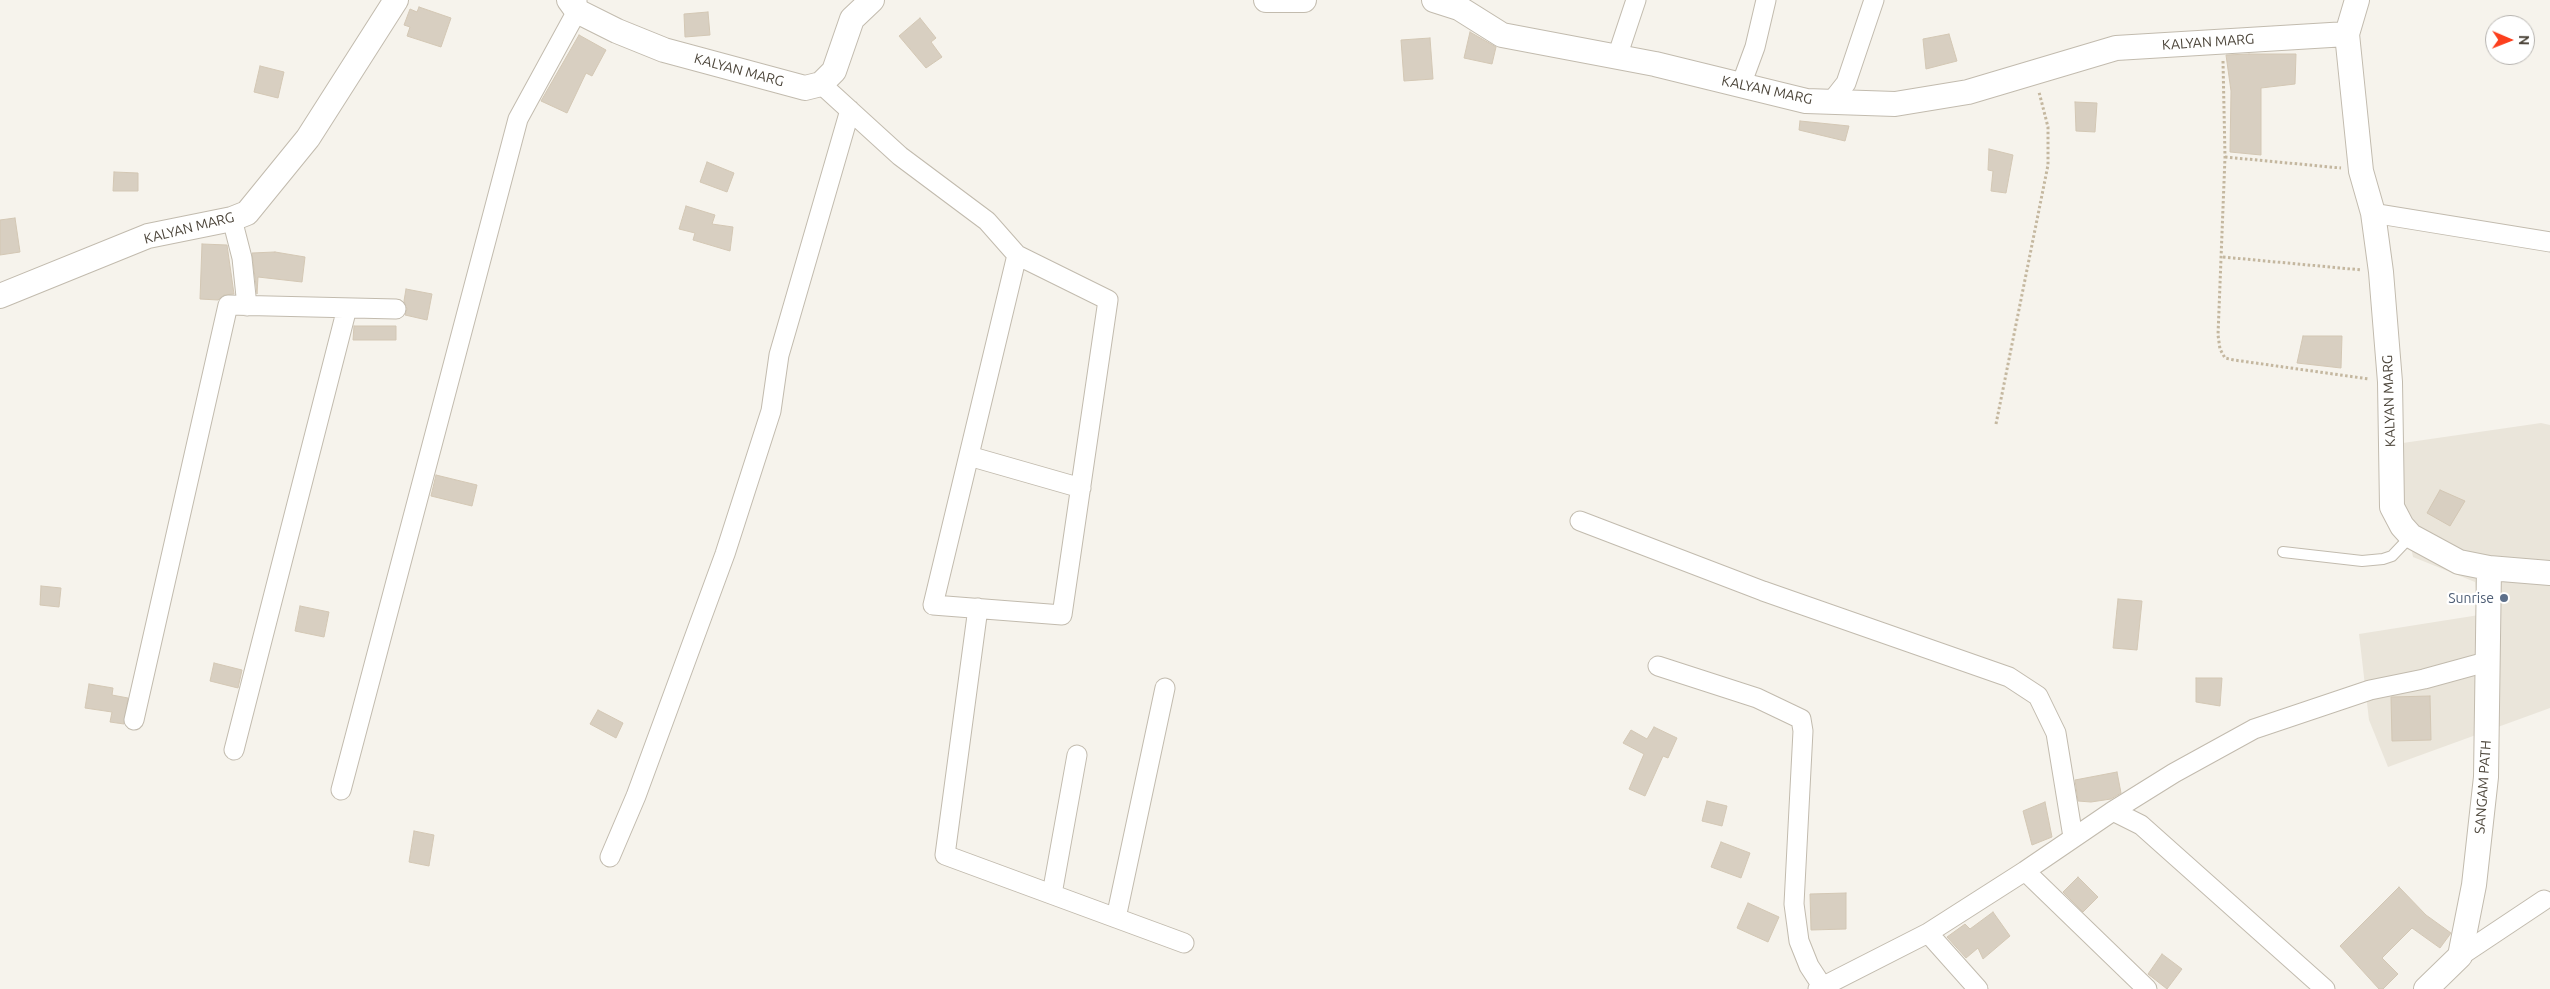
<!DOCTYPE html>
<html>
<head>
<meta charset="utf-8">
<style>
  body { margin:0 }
  #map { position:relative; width:2550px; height:989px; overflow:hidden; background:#f6f3ec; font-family:Ubuntu,sans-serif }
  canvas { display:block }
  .north { position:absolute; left:2485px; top:15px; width:50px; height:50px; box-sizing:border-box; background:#fff; border:1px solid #b7b4b0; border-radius:50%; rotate:91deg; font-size:14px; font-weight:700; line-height:20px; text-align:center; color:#4b4439 }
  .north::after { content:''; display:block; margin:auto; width:18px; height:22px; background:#fc3f1d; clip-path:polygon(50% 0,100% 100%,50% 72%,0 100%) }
</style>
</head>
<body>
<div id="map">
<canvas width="2550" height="989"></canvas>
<div class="north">N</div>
</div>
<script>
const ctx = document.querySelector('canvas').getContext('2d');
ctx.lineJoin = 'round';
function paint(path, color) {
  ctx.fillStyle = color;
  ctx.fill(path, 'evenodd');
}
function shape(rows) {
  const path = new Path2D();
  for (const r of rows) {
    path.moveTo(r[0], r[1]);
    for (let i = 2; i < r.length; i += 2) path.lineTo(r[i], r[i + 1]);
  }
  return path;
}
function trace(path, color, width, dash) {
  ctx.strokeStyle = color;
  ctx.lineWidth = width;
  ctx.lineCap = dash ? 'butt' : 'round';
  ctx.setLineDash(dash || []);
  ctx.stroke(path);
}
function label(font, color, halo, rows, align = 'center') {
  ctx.font = font + ' Ubuntu,sans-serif';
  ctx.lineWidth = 4.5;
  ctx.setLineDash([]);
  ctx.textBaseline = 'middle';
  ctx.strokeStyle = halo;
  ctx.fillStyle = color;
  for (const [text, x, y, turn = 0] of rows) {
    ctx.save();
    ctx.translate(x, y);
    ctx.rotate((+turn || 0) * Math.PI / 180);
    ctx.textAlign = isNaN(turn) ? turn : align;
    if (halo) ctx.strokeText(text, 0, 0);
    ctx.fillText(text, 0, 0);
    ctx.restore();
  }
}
const residential = shape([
  [2541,423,2550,425,2550,708,2388,767,2369,720,2359,634,2479,615,2475,582,2413,557,2389,445]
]);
const building = shape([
  [419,7,451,18,441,47,407,36,410,27,404,25,410,9,417,12,419,7],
  [708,12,710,35,685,37,684,14,708,12],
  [920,18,936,38,931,42,942,57,926,68,899,36,920,18],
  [1470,32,1496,47,1492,64,1464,58,1470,32],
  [1949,34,1957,61,1926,69,1923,39,1949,34],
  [579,35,606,50,592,76,586,73,567,113,541,101,579,35],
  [1430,38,1433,79,1404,81,1401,40,1430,38],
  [2249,54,2296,54,2295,84,2261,88,2261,155,2230,152,2231,91,2226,55,2249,54],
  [260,66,284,72,278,98,254,92,260,66],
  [2075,102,2097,103,2095,132,2076,131,2075,102],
  [1800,121,1849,126,1845,141,1799,130,1800,121],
  [1989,149,2013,155,2006,193,1991,191,1993,171,1988,170,1989,149],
  [707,162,734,173,727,192,700,182,707,162],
  [114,172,138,173,138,191,113,191,114,172],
  [686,206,715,215,712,224,733,227,730,251,693,240,695,233,679,229,686,206],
  [15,218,20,252,0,255,0,220,15,218],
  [202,244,227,245,234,294,224,295,218,300,200,299,202,244],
  [275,252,305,257,302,282,258,277,257,294,252,253,275,252],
  [406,289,432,294,427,320,405,315,407,309,404,301,406,289],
  [354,326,396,326,396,340,353,340,354,326],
  [2303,336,2342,336,2341,368,2297,363,2303,336],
  [436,475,477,485,472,506,431,496,436,475],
  [2440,490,2465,501,2450,526,2427,513,2440,490],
  [41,586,61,588,59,607,40,605,41,586],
  [2118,599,2142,601,2137,650,2113,648,2118,599],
  [300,606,329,612,324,637,295,631,300,606],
  [214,663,242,670,238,688,210,681,214,663],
  [2196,678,2222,678,2220,706,2196,702,2196,678],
  [89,684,113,688,112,695,128,698,124,724,110,722,112,712,85,708,89,684],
  [2430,696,2431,740,2392,741,2391,697,2430,696],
  [598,710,623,723,616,738,590,724,598,710],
  [1654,727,1677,738,1668,758,1663,756,1645,796,1629,789,1644,754,1623,743,1631,730,1647,739,1654,727],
  [2117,772,2121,793,2111,799,2091,802,2078,801,2075,780,2117,772],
  [1707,801,1727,806,1722,826,1702,821,1707,801],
  [2045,802,2052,837,2032,845,2023,811,2045,802],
  [414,831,434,835,429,866,409,862,414,831],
  [1721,842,1750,853,1741,878,1711,867,1721,842],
  [2078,877,2098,897,2083,912,2063,892,2078,877],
  [2399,887,2426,915,2451,933,2440,948,2412,928,2382,958,2398,974,2383,989,2379,989,2340,946,2399,887],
  [1846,893,1846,929,1811,930,1810,894,1846,893],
  [1748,903,1779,917,1768,942,1737,928,1748,903],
  [1993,912,2010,936,1983,959,1978,948,1966,958,1947,937,1965,924,1970,929,1993,912],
  [2162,954,2182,969,2167,989,2148,974,2162,954]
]);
const path = shape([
  [2223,61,2225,157,2218,335,2220,349,2225,358,2234,360,2369,379],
  [2225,157,2341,168],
  [2223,257,2362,270],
  [1996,424,2048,165,2048,127,2039,92]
]);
const service = shape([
  [2283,552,2362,561,2383,559,2392,556,2411,536]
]);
const minor = shape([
  [1617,57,1636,0],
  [821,84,900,156,987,221,1017,255,1108,300,1062,615,933,605,1017,255],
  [1741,85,1755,47,1766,0],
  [1831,102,1846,83,1874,0],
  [2373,213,2550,242],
  [232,219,242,258,247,306],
  [969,456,1081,488],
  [1580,521,1763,591,2009,677,2038,696,2056,733,2073,837],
  [978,608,945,855,1184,943],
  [1658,666,1757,698,1801,719,1803,731,1794,904,1799,941,1809,966,1822,986],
  [134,720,228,305,396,309],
  [234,750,347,308],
  [341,790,518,119,577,11,577,0],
  [2113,811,2141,825,2325,989],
  [610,857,636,796,725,554,771,411,779,355,850,110],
  [2025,871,2147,989],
  [1052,894,1077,755],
  [1116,918,1165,688],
  [1928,933,1978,989],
  [2460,956,2544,900],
  [1818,989,1928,933,2025,871,2113,811,2174,773,2254,729,2370,690,2424,679,2486,662]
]);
const tertiary = shape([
  [569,0,577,11,617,31,664,50,805,88,821,84,834,71,852,19,872,0],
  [1266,0,1304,0],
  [1434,0,1459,8,1502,35,1655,64,1806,101,1895,104,1968,92,2116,48,2347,34,2361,171,2373,213,2381,272,2390,382,2392,507,2402,526,2411,536,2459,562,2489,568,2550,573],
  [2347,34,2357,0],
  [0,296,148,236,232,219,247,213,308,138,396,0],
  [2426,989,2460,956,2474,885,2486,777,2489,568]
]);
const markers = [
  [2504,598,5,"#5c6f8a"]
];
const streetNames = [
  ["KALYAN MARG",2208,42,-4],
  ["KALYAN MARG",739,70,15],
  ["KALYAN MARG",1767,90,12],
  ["KALYAN MARG",189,228,-14],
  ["KALYAN MARG",2389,401,-92],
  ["SANGAM PATH",2483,787,-86]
];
const serviceNames = [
  ["Sunrise",2494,598]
];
paint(residential, '#eae5da');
paint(building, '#d8cfc1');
trace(building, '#d3c7b4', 1);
trace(service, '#c2bbae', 12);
trace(minor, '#c2bbae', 21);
trace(tertiary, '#c2bbae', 26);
trace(path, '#c4b79f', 3, [2.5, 2.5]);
trace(service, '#fff', 10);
trace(minor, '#fff', 19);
trace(tertiary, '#fff', 24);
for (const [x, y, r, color] of markers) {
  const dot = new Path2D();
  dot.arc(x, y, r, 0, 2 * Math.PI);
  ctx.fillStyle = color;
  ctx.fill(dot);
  trace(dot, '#fff', 2);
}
label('14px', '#4b4439', '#fff', streetNames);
label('14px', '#4e5e75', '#fff', serviceNames, 'right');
</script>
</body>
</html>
